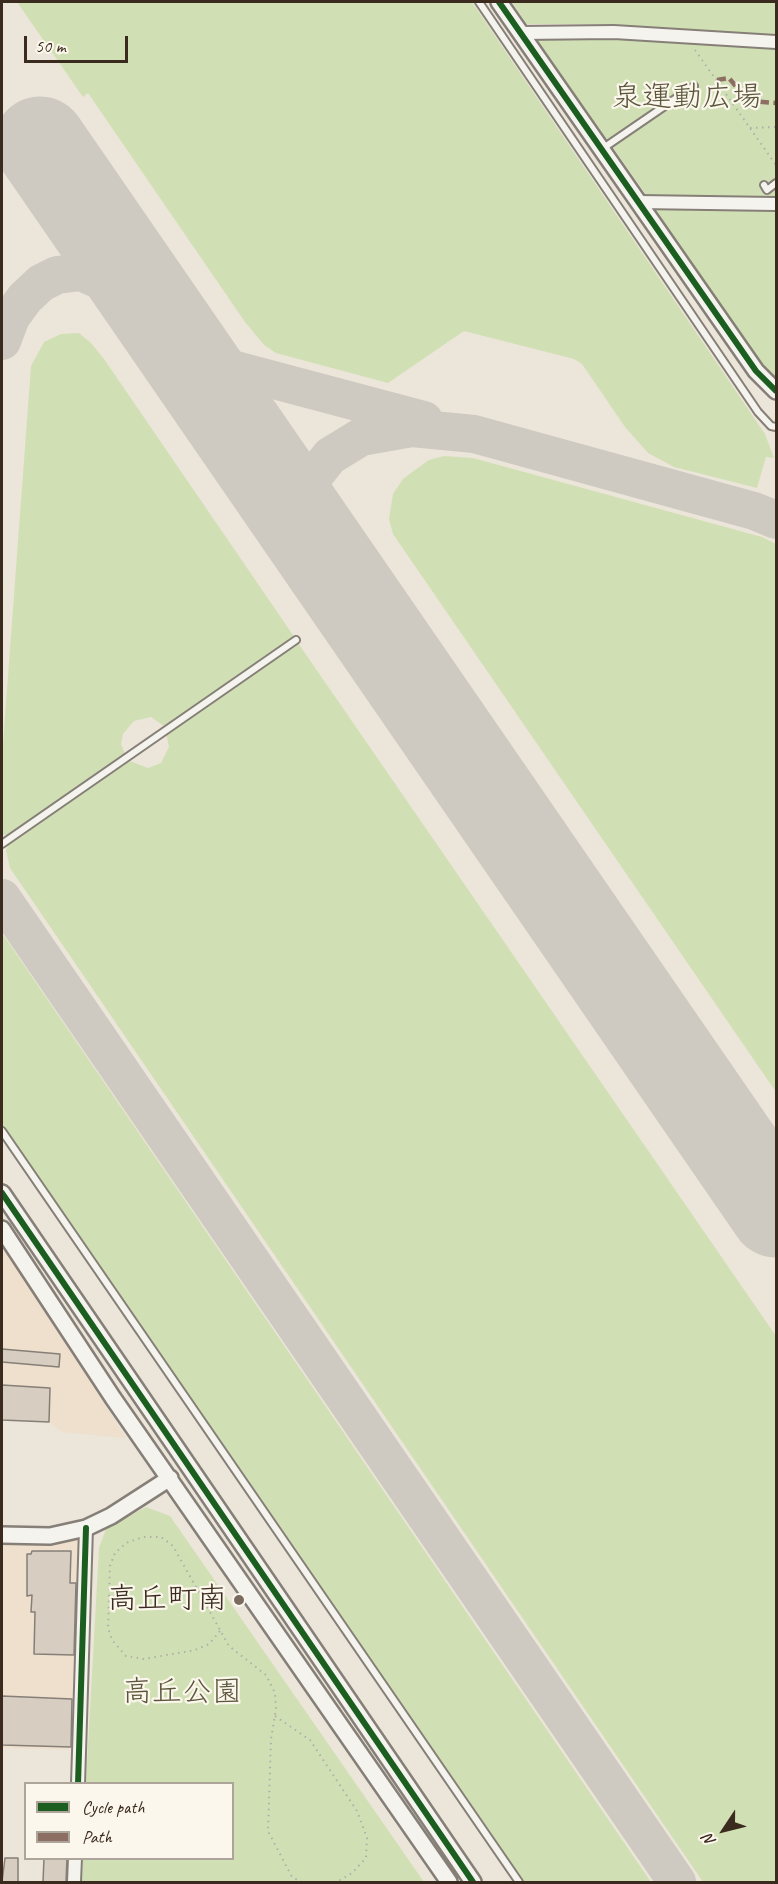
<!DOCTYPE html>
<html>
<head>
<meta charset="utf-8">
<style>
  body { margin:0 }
  #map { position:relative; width:778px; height:1884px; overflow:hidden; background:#ece5da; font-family:Caveat,sans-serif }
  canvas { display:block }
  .frame { position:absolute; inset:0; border:3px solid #3b2a1e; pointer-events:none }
  .legend { position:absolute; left:24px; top:1782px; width:210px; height:78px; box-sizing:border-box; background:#fbf7ec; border:2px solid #aea59a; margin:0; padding:8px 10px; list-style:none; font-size:18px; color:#3b2a1e }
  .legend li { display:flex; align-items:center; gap:12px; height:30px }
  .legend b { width:30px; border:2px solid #aea59a }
  .north { position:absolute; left:694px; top:1800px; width:60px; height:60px; -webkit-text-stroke:4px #fbf7ec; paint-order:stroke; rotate:235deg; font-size:16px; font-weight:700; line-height:24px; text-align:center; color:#3b2a1e }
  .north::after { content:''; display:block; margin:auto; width:21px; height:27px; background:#3b2a1e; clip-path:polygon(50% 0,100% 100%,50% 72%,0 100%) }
  .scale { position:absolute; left:24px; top:36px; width:104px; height:27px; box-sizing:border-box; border:3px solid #3b2a1e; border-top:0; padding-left:8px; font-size:18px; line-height:21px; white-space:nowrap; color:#3b2a1e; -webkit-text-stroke:4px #fbf7ec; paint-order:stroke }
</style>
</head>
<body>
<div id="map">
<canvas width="778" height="1884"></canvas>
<div class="frame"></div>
<ul class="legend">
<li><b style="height:8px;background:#1b5e20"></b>Cycle path</li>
<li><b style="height:8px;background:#8d6e63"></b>Path</li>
</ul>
<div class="north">N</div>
<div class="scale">50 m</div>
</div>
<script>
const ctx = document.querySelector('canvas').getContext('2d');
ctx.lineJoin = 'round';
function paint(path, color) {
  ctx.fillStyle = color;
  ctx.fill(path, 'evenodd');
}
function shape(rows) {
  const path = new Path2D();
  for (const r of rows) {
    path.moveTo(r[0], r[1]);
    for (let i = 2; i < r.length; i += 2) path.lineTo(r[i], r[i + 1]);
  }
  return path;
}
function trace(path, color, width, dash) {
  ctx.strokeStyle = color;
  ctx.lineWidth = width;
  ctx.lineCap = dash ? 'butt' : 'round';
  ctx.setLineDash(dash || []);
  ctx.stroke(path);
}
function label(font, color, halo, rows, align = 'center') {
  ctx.font = font + ' Caveat,"Klee One",sans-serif';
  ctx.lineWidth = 4.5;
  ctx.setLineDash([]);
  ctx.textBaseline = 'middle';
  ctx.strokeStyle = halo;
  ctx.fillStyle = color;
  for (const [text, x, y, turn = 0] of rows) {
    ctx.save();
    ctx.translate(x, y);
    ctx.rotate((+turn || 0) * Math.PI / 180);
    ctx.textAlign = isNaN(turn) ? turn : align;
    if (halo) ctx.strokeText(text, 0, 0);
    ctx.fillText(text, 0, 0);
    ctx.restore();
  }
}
const built = shape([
  [2,1249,9,1250,126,1438,62,1432,49,1422,2,1420],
  [86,1531,75,1750,2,1748,2,1540,56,1542]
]);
const green = shape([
  [17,2,472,2,765,434,774,458,766,457,757,488,674,467,648,453,625,427,582,364,574,359,464,331,388,383,276,353,264,345,245,322,88,93,83,97],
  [512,2,776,2,776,379,767,371,653,207,773,211,774,199,647,196,535,37,611,38,612,24,527,24],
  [79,333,91,343,104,359,295,638,164,726,151,717,134,721,123,734,121,744,125,754,10,834,2,835,2,757,31,366,44,342,61,334],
  [444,456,473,458,762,537,776,544,776,1092,393,534,389,519,393,494,403,479,415,470,429,460],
  [298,643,776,1336,776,1882,703,1882,10,868,6,850,9,843,130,761,148,768,161,763,169,747,166,733],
  [2,933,651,1882,524,1882,2,1126],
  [146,1507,170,1516,424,1882,82,1882,83,1859,232,1858,232,1784,86,1783,99,1548,106,1529]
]);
const taxiway = shape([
  [2,341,11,317,25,298,41,283,57,275,81,272,126,292,175,338,221,366,424,420],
  [321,552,311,531,308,501,314,476,330,456,361,437,412,428,474,434,754,511,776,520],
  [2,898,677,1882]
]);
const runway = shape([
  [40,143,776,1211]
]);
const building = shape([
  [2,1349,60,1354,59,1367,2,1362,2,1349],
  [2,1385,50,1388,49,1422,2,1420,2,1385],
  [32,1551,71,1551,70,1583,76,1583,74,1655,34,1654,35,1612,31,1612,32,1595,27,1596,27,1554,31,1554,32,1551],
  [2,1696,72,1699,71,1747,2,1745,2,1696],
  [5,1858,18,1858,18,1882,2,1882,5,1858],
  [44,1858,67,1858,66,1882,43,1882,44,1858]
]);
const path = shape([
  [695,50,776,165],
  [750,128,776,127],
  [220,1631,209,1644,195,1650,144,1659,126,1656,112,1640,108,1628,110,1566,115,1553,126,1543,143,1537,161,1537,173,1546,229,1646,266,1675,275,1693,276,1709,271,1739,268,1831,292,1877,302,1882],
  [275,1716,310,1740,357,1811,367,1838,366,1858,352,1873,337,1882]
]);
const service = shape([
  [479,2,758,412,771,426,776,427],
  [602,149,694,86],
  [764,185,767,190,776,183],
  [2,844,296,640],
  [2,1131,519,1882]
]);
const minor = shape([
  [520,33,614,32,776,42],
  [639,202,776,204],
  [78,1784,86,1528],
  [74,1882,75,1858]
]);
const tertiary = shape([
  [499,2,756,371,776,391],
  [2,1193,473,1882],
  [2,1229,113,1398,449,1882],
  [2,1535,50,1536,86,1528,111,1516,170,1478]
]);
const quiet = shape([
  [717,80,729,78,748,101,776,103]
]);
const cycleway = shape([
  [499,2,756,371,776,391],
  [2,1193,473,1882],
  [78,1784,86,1528]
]);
const markers = [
  [239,1600,6,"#796b60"]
];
const parkNames = [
  ["泉運動広場",687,98],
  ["高丘公園",182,1693]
];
const poiNames = [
  ["高丘町南",227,1600]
];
paint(built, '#eee0cc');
paint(green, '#d1e0b4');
trace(taxiway, '#cecac2', 38);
trace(runway, '#cecac2', 93);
paint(building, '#d7cdc0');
trace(building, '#867f78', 1.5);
trace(service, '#867f78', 10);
trace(minor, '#867f78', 16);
trace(tertiary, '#867f78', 20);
trace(path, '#b1aea9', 2, [1.5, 4.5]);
trace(service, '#f4f3ee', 6);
trace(minor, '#f4f3ee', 12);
trace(tertiary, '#f4f3ee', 15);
trace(quiet, '#8d6e63', 4.5, [9, 4.5]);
trace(cycleway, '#1b5e20', 6);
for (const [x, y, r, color] of markers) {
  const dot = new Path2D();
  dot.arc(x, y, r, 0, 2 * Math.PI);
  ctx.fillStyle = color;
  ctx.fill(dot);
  trace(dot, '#fbf7ec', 2);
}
label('30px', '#5b563c', '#fbf7ec', parkNames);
label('30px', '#3b2a1e', '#fbf7ec', poiNames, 'right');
</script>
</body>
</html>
